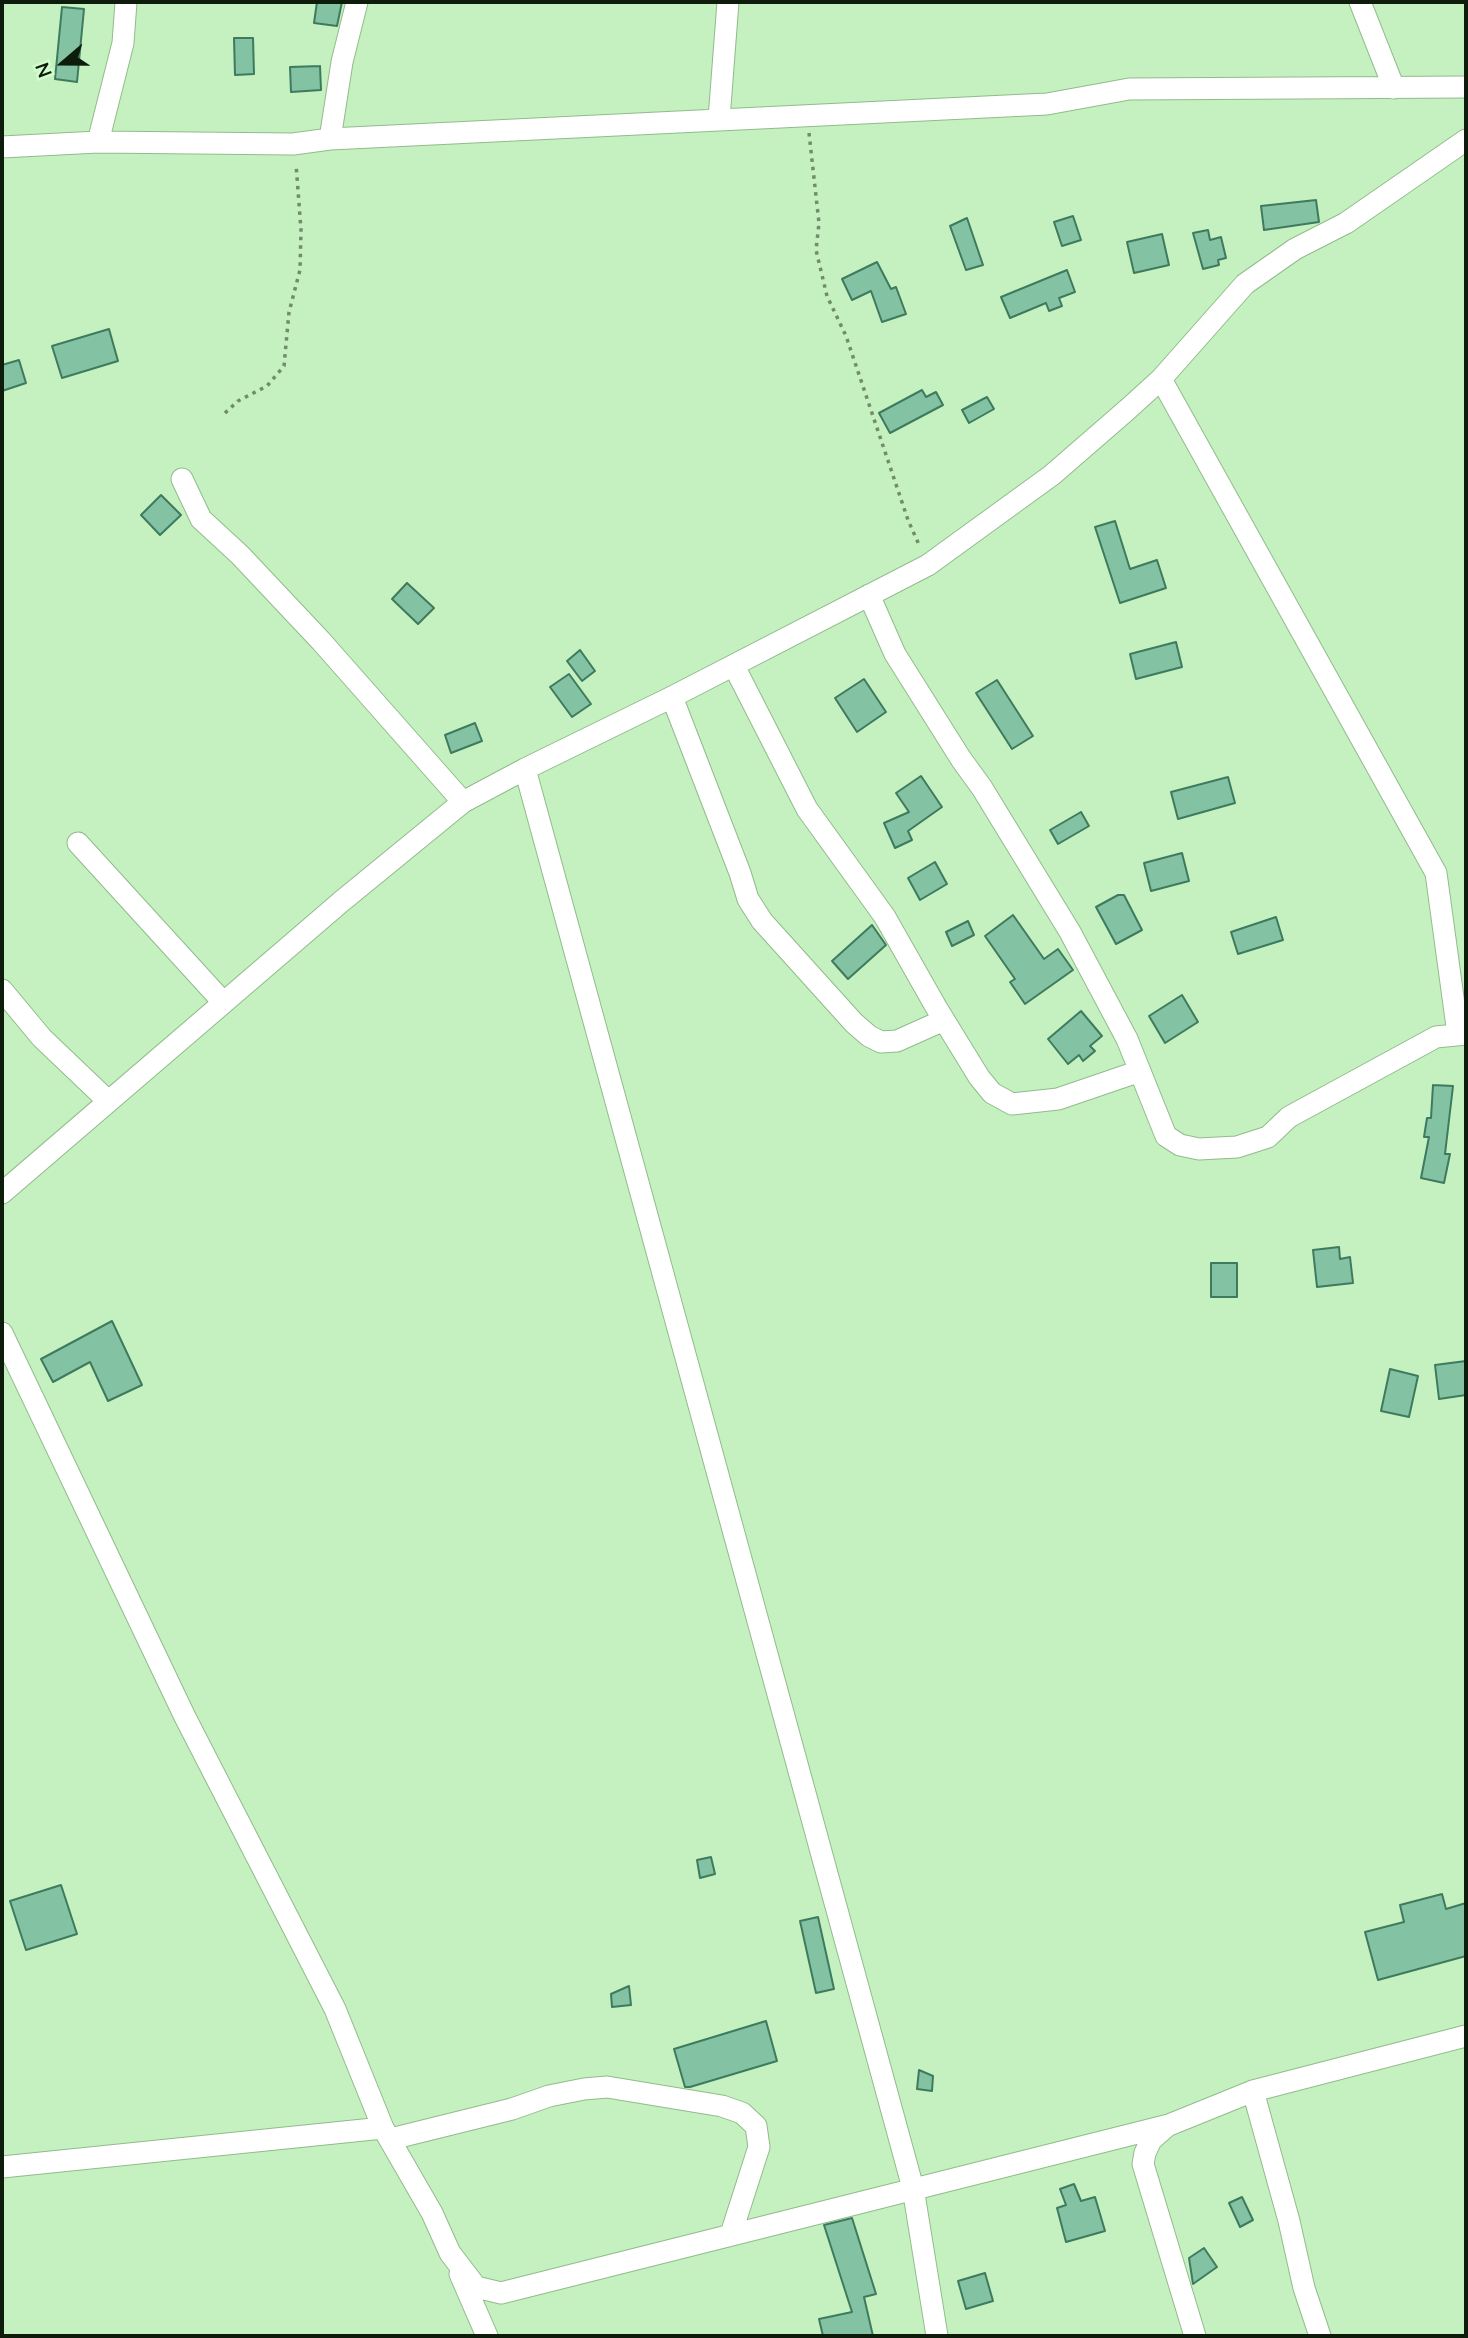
<!DOCTYPE html>
<html>
<head>
<meta charset="utf-8">
<style>
  body { margin:0 }
  #map { position:relative; width:1468px; height:2338px; overflow:hidden; background:#c5f0bf; font-family:Mulish,sans-serif }
  canvas { display:block }
  .frame { position:absolute; inset:0; border:4px solid #0d1c0b; pointer-events:none }
  .north { position:absolute; left:28px; top:28px; width:70px; height:70px; -webkit-text-stroke:5px #d2fdcc; paint-order:stroke; rotate:250deg; font-size:19px; font-weight:700; line-height:28px; text-align:center; color:#0d1c0b }
  .north::after { content:''; display:block; margin:auto; width:24px; height:32px; background:#0d1c0b; clip-path:polygon(50% 0,100% 100%,50% 72%,0 100%) }
</style>
</head>
<body>
<div id="map">
<canvas width="1468" height="2338"></canvas>
<div class="frame"></div>
<div class="north">N</div>
</div>
<script>
const ctx = document.querySelector('canvas').getContext('2d');
ctx.lineJoin = 'round';
function paint(path, color) {
  ctx.fillStyle = color;
  ctx.fill(path, 'evenodd');
}
function shape(rows) {
  const path = new Path2D();
  for (const r of rows) {
    path.moveTo(r[0], r[1]);
    for (let i = 2; i < r.length; i += 2) path.lineTo(r[i], r[i + 1]);
  }
  return path;
}
function trace(path, color, width, dash) {
  ctx.strokeStyle = color;
  ctx.lineWidth = width;
  ctx.lineCap = dash ? 'butt' : 'round';
  ctx.setLineDash(dash || []);
  ctx.stroke(path);
}
const building = shape([
  [317,2,342,2,337,26,314,23,317,2],
  [62,7,84,9,77,82,55,79,62,7],
  [234,38,253,38,254,74,235,75,234,38],
  [320,66,321,90,291,92,290,67,320,66],
  [1316,200,1319,222,1264,230,1261,206,1316,200],
  [1073,216,1081,240,1062,246,1054,222,1073,216],
  [967,218,983,265,966,270,950,226,967,218],
  [1208,230,1210,240,1221,237,1226,258,1218,260,1219,265,1203,269,1193,233,1208,230],
  [1162,234,1169,265,1134,273,1127,242,1162,234],
  [877,262,891,289,896,287,906,314,882,322,871,291,852,300,842,279,877,262],
  [1067,270,1075,292,1059,298,1062,306,1049,311,1046,303,1010,318,1001,297,1067,270],
  [109,329,118,361,62,378,52,346,109,329],
  [19,360,26,383,2,391,2,365,19,360],
  [922,390,926,397,936,392,943,405,890,433,879,413,922,390],
  [987,397,994,409,969,423,962,410,987,397],
  [161,495,181,515,160,535,141,515,161,495],
  [1115,521,1130,569,1157,560,1166,588,1120,603,1095,527,1115,521],
  [407,583,434,608,418,624,392,599,407,583],
  [1176,642,1182,667,1136,679,1130,654,1176,642],
  [580,650,595,671,582,681,567,661,580,650],
  [569,674,591,704,572,717,550,687,569,674],
  [864,679,886,712,857,732,835,698,864,679],
  [997,680,1033,736,1012,749,976,693,997,680],
  [475,723,482,741,451,753,445,735,475,723],
  [921,776,942,807,908,831,912,840,895,848,884,823,909,812,896,793,921,776],
  [1228,777,1235,803,1178,819,1171,792,1228,777],
  [1081,812,1089,826,1058,844,1050,830,1081,812],
  [1182,853,1189,881,1151,891,1144,863,1182,853],
  [935,862,947,884,920,900,908,878,935,862],
  [1118,895,1124,895,1142,930,1116,944,1096,907,1118,895],
  [1013,915,1044,959,1058,949,1073,970,1025,1004,1010,982,1015,979,985,936,1013,915],
  [1276,917,1283,940,1238,954,1231,932,1276,917],
  [968,921,974,935,952,946,946,932,968,921],
  [872,925,886,945,848,979,832,961,872,925],
  [1182,995,1198,1022,1165,1043,1149,1016,1182,995],
  [1081,1011,1102,1036,1090,1046,1095,1051,1083,1061,1079,1055,1068,1064,1048,1039,1081,1011],
  [1433,1085,1453,1086,1445,1154,1450,1154,1444,1183,1421,1178,1429,1137,1424,1137,1427,1118,1431,1118,1433,1085],
  [1339,1247,1340,1259,1350,1257,1353,1283,1317,1287,1313,1250,1339,1247],
  [1211,1263,1237,1263,1237,1297,1211,1297,1211,1263],
  [112,1321,142,1385,108,1401,90,1362,53,1382,41,1359,112,1321],
  [1466,1361,1466,1395,1439,1399,1435,1365,1466,1361],
  [1390,1369,1418,1376,1409,1417,1381,1411,1390,1369],
  [711,1857,715,1874,700,1878,697,1860,711,1857],
  [61,1885,77,1934,26,1950,10,1901,61,1885],
  [1442,1894,1446,1909,1466,1903,1466,1956,1378,1980,1365,1932,1404,1922,1400,1905,1442,1894],
  [818,1917,834,1989,816,1993,800,1921,818,1917],
  [629,1986,631,2005,612,2007,611,1994,629,1986],
  [766,2021,777,2061,690,2087,685,2087,674,2049,766,2021],
  [919,2070,933,2076,932,2091,917,2089,919,2070],
  [1074,2184,1081,2201,1095,2197,1105,2231,1066,2242,1057,2208,1066,2205,1060,2189,1074,2184],
  [1242,2197,1253,2220,1240,2227,1229,2203,1242,2197],
  [852,2218,876,2294,864,2297,873,2336,823,2336,819,2319,852,2312,824,2225,852,2218],
  [1204,2248,1217,2267,1193,2284,1189,2258,1204,2248],
  [985,2273,993,2301,966,2309,958,2281,985,2273]
]);
const path = shape([
  [809,133,819,223,816,250,827,296,846,336,908,520,920,547],
  [225,413,238,401,267,386,284,366,289,312,300,270,301,230,296,164]
]);
const minor = shape([
  [1360,2,1394,88],
  [719,119,728,2],
  [330,139,342,62,357,2],
  [98,142,123,43,126,2],
  [2,147,98,142,293,144,330,139,1047,104,1129,89,1466,87],
  [1161,379,1436,873,1458,1034],
  [182,479,201,519,240,555,321,641,463,802],
  [869,595,895,654,961,759,982,788,1070,932,1127,1039,1166,1136,1180,1145,1199,1149,1237,1147,1268,1137,1289,1117,1436,1037,1466,1034],
  [734,666,807,809,885,917,936,1007,979,1077,992,1093,1012,1104,1058,1099,1140,1071],
  [672,697,740,873,748,899,762,921,854,1023,869,1036,881,1042,897,1041,944,1020],
  [525,769,913,2188,937,2336],
  [78,843,223,1002],
  [2,990,42,1038,107,1100],
  [2,1193,342,901,463,802,525,769,672,697,928,565,1052,475,1128,409,1161,379,1245,284,1295,249,1346,223,1466,140],
  [2,1333,185,1717,335,2009,383,2128,432,2213,450,2253,476,2287,501,2293,1169,2125,1253,2091,1466,2036],
  [1253,2091,1289,2221,1304,2288,1320,2336],
  [1167,2126,1151,2140,1145,2153,1143,2164,1195,2336],
  [391,2139,512,2109,549,2096,584,2089,607,2087,722,2106,742,2113,756,2126,759,2147,731,2234],
  [2,2167,383,2128],
  [460,2274,487,2336]
]);
paint(building, '#83c2a2');
trace(building, '#3e7b5e', 2);
trace(minor, '#92bb8c', 23);
trace(path, '#6f8d6b', 3.5, [3.5, 5]);
trace(minor, '#fff', 21);
</script>
</body>
</html>
